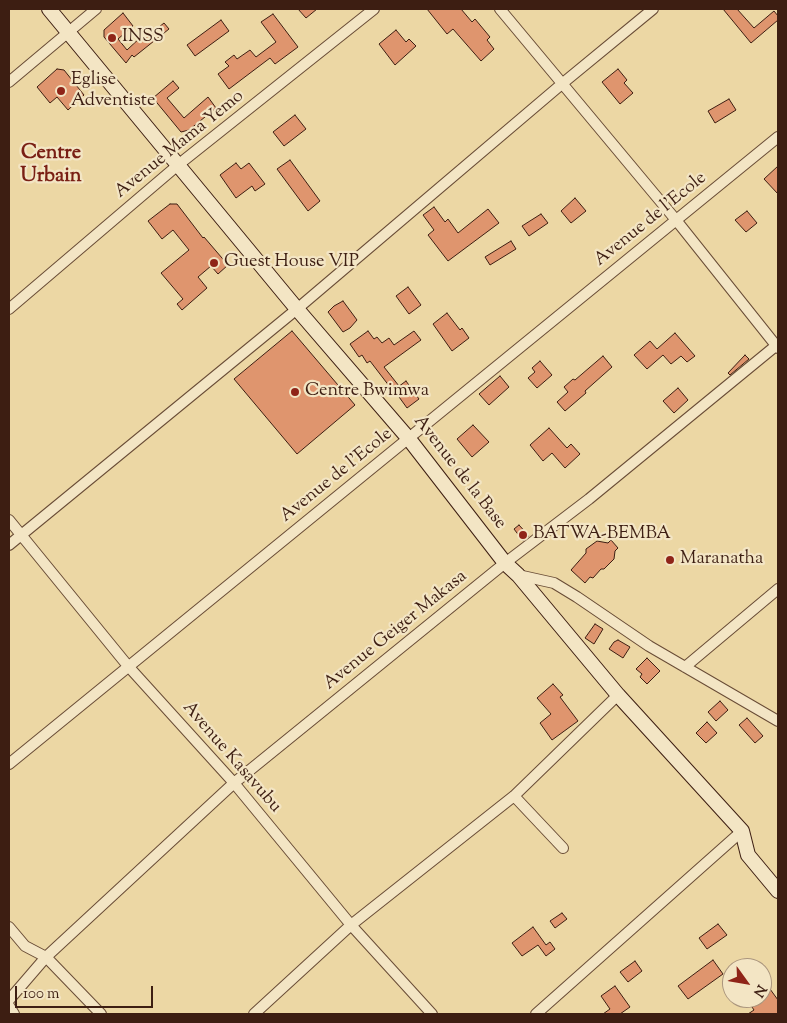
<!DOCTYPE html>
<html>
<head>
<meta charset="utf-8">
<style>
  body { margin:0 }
  #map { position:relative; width:787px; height:1023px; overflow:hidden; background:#ecd7a4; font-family:"Sorts Mill Goudy",serif }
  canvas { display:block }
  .frame { position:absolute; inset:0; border:10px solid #3d1e12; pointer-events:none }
  .north { position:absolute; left:722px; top:958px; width:50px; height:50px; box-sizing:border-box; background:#f3e5c4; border:1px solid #aa957d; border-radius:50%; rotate:122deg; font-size:14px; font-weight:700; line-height:20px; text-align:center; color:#3d1e12 }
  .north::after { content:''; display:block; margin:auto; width:18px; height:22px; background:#8f2418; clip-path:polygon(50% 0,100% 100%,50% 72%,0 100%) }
  .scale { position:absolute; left:15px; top:986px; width:138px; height:22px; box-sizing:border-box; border:2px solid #3d1e12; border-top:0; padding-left:6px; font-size:15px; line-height:18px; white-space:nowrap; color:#3d1e12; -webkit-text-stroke:4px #f3e5c4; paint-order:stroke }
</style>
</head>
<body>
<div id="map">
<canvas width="787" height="1023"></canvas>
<div class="frame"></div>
<div class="north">N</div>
<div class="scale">100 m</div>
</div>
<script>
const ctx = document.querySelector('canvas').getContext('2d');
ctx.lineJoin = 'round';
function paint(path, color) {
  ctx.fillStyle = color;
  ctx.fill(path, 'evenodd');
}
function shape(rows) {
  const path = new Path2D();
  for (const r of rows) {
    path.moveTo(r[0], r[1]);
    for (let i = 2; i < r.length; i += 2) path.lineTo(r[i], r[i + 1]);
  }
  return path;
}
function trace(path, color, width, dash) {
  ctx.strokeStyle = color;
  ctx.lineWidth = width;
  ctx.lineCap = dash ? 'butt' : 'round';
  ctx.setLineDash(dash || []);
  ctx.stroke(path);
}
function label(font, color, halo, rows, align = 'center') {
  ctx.font = font + ' "Sorts Mill Goudy",serif';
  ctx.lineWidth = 4.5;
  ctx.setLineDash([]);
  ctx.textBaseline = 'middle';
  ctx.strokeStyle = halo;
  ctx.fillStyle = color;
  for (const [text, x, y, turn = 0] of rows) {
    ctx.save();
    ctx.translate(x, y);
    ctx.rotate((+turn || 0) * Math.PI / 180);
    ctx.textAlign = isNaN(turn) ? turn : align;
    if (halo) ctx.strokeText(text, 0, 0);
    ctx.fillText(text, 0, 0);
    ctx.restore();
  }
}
const building = shape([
  [298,9,317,9,306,18,298,9],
  [427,9,461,9,472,22,475,19,490,37,487,40,494,49,481,61,453,29,447,34,427,9],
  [723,9,737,9,754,28,774,11,778,16,778,20,751,43,723,9],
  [123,13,133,26,118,39,127,50,142,36,144,39,164,23,169,29,134,57,132,55,126,63,104,37,104,30,123,13],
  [273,14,298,47,275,64,270,58,229,89,218,74,229,66,225,62,234,55,237,59,250,50,256,57,276,42,261,22,273,14],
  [221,20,229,31,195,56,187,45,221,20],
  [396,30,406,42,409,39,416,46,395,65,379,44,396,30],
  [57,69,64,70,84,95,68,110,57,97,50,103,37,87,57,69],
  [618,69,627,80,624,83,633,93,620,104,602,82,618,69],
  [173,81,179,88,167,98,184,118,208,97,216,108,189,130,181,132,153,98,173,81],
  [729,99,736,110,715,123,708,111,729,99],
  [295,115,306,129,284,146,273,132,295,115],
  [290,160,320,201,308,211,277,169,290,160],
  [236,163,241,169,249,163,265,184,255,191,252,186,236,198,220,175,236,163],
  [778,166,778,194,764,179,778,166],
  [575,198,586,211,571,223,561,211,575,198],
  [170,204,177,204,203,238,204,237,228,265,218,274,211,266,198,277,207,288,182,310,177,304,183,299,161,273,189,250,173,230,162,239,148,221,170,204],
  [434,207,445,222,448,219,458,233,488,209,499,223,448,261,428,235,434,230,423,215,434,207],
  [747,211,757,223,746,232,735,220,747,211],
  [541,214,548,223,529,236,522,226,541,214],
  [511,241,516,249,490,265,485,257,511,241],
  [408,287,421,305,409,314,396,296,408,287],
  [343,301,357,320,350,328,343,332,328,312,334,306,343,301],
  [447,313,460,330,462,328,469,338,452,351,433,324,447,313],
  [292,331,355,405,297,454,234,379,292,331],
  [368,331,374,339,377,337,382,343,389,338,394,345,414,331,421,340,384,367,399,386,393,391,370,361,367,363,362,355,359,357,350,344,368,331],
  [675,333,695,356,687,362,681,356,671,364,663,355,647,369,634,355,650,341,657,349,675,333],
  [745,355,749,359,730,375,728,373,745,355],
  [603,356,612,367,585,391,586,393,565,411,557,402,568,392,564,387,573,379,575,380,603,356],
  [540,361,552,375,537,388,528,378,535,372,532,368,540,361],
  [500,376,509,387,489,405,479,394,500,376],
  [406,381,419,399,407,408,394,390,406,381],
  [678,388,688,400,674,413,663,401,678,388],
  [473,425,489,442,472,457,457,439,473,425],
  [549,428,567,448,571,444,580,454,565,468,552,453,543,461,530,445,549,428],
  [519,525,529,536,523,541,514,529,519,525],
  [611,540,618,548,615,551,614,559,604,569,601,569,593,578,590,577,585,583,571,570,586,553,586,549,597,541,608,543,611,540],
  [595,624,603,629,594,644,585,638,595,624],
  [618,640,630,647,623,658,609,649,614,642,618,640],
  [647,658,660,671,647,684,640,677,642,674,636,669,647,658],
  [553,684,563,695,560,697,578,721,552,740,540,723,551,714,537,698,553,684],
  [720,701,728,710,716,721,708,712,720,701],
  [747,718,763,736,755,743,739,725,747,718],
  [707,722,717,733,706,743,696,733,707,722],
  [562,913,567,919,555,928,550,921,562,913],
  [718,924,727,935,707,949,699,938,718,924],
  [533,927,546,945,550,942,555,949,546,956,538,945,522,956,512,943,533,927],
  [713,960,723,974,688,999,678,986,713,960],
  [635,961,642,971,628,982,620,972,635,961],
  [762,978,778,1000,778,1014,748,1014,754,1010,746,998,762,998,762,978],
  [615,986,630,1007,620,1014,603,1014,610,1009,601,996,615,986]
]);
const minor = shape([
  [500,9,676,220,778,348],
  [9,82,96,9],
  [9,309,178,165,374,9],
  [9,520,128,666,234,783,351,925,432,1014],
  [9,545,297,309,563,83,653,9],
  [518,575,554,583,577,597,649,646,778,721],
  [685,667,778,589],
  [9,764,778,137],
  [514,796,563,848],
  [9,927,25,946,46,957,101,1014],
  [9,1000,46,957,234,783,505,563,589,499,778,344],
  [9,1006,14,1014],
  [254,1014,351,925,514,796,618,695],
  [536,1014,742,831]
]);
const secondary = shape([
  [49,9,297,309,409,439,505,563,518,575,618,695,742,831,748,855,778,891]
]);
const markers = [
  [112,38,5,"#8f2418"],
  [61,91,5,"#8f2418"],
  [214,263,5,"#8f2418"],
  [295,392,5,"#8f2418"],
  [523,535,5,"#8f2418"],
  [670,560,5,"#8f2418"]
];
const poiNames = [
  ["INSS",122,38],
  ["Eglise",71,81],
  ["Adventiste",71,102],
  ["Guest House VIP",224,263],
  ["Centre Bwimwa",305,392],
  ["BATWA-BEMBA",533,535],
  ["Maranatha",680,560]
];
const streetNames = [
  ["Avenue Mama Yemo",180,145,-39],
  ["Avenue de l'Ecole",651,220,-39],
  ["Avenue de la Base",459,473,52],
  ["Avenue de l'Ecole",337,476,-39],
  ["Avenue Geiger Makasa",396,631,-39],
  ["Avenue Kasavubu",231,758,49]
];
const quarterNames = [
  ["Centre",51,155],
  ["Urbain",51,178]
];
paint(building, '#df956e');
trace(building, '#3d1e12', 1);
trace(minor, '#694c36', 12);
trace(secondary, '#3d1e12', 16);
trace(minor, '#f3e5c4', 10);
trace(secondary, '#f3e5c4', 14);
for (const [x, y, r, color] of markers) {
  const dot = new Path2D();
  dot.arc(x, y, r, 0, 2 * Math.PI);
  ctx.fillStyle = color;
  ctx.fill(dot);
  trace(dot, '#f3e5c4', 2);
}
label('18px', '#3d1e12', '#f3e5c4', poiNames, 'left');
label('18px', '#3d1e12', '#f3e5c4', streetNames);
label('bold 20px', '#7a1f14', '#f3e5c4', quarterNames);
</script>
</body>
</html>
